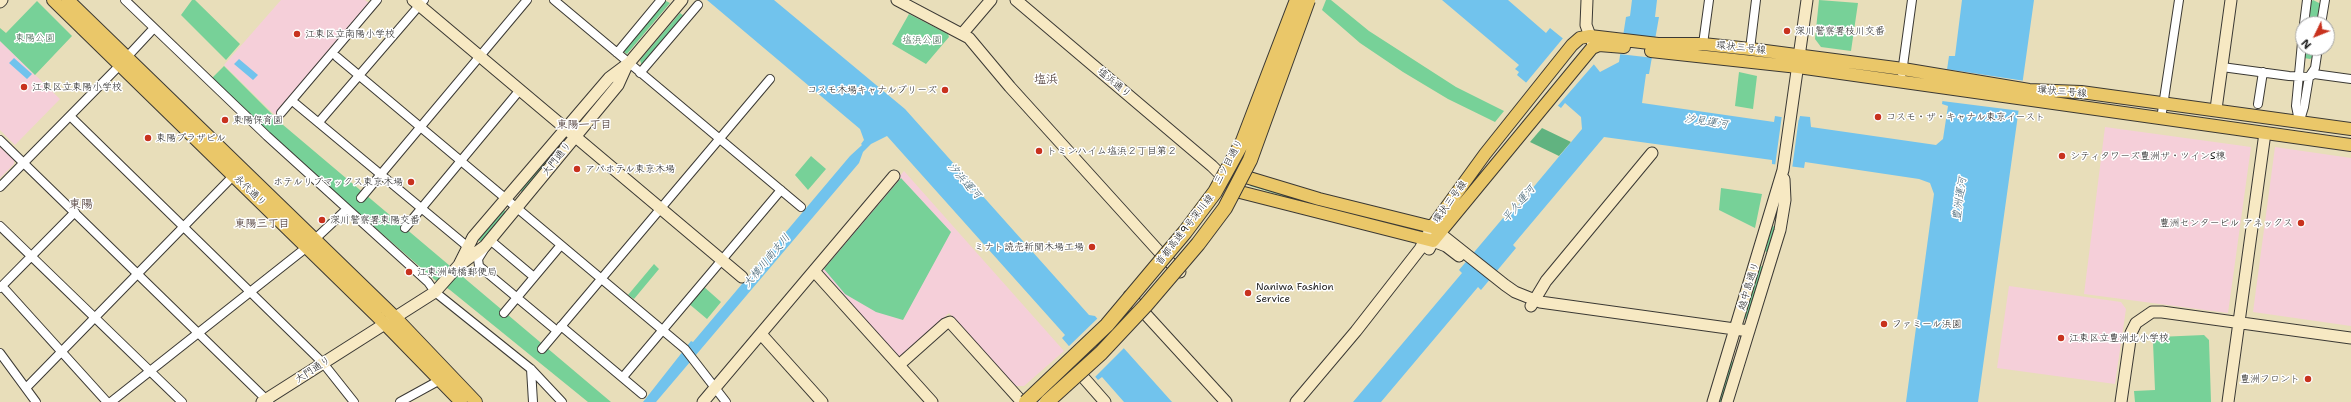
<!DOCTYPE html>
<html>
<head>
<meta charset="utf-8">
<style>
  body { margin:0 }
  #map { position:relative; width:2351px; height:402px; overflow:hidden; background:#e8deba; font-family:"Shantell Sans",sans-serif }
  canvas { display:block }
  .north { position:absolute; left:2295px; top:16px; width:40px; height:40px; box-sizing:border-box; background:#fff; border:1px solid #a4a4a4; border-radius:50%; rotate:227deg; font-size:11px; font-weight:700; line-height:16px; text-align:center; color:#1c1c1c }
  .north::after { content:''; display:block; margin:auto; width:14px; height:18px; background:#c8321e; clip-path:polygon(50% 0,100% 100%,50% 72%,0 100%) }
</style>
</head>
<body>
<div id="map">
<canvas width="2351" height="402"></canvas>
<div class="north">N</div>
</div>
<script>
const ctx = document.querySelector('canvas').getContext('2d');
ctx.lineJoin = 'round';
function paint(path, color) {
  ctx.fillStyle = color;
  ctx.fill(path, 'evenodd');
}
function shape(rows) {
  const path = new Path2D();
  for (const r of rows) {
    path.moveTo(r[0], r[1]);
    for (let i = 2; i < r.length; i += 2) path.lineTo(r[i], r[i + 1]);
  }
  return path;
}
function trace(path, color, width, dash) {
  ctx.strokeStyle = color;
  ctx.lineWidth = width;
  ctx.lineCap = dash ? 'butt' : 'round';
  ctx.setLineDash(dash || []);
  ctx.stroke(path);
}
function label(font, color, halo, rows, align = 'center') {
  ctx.font = font + ' "Shantell Sans","Klee One",sans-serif';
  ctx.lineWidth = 3;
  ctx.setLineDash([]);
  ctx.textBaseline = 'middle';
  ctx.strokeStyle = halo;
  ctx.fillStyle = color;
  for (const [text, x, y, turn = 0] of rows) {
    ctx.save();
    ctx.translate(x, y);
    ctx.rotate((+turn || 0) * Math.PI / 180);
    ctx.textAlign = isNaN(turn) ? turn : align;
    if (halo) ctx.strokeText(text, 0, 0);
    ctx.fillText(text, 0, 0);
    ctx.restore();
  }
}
const built = shape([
  [281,0,365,0,369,3,275,115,224,65],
  [0,41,60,99,15,145,0,130],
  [2105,127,2251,147,2228,313,2084,294],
  [0,147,14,160,14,164,0,178],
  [2275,147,2351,158,2351,326,2253,312],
  [904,171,1064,351,1024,386,1014,386,949,313,899,357,821,270],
  [2009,286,2121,302,2126,309,2115,384,1997,368]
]);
const green = shape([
  [192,0,195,0,240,44,226,60,181,15],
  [664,0,670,3,627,54,623,51],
  [1326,0,1331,0,1369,31,1456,87,1504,111,1495,122,1448,99,1403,72,1360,43,1322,10],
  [1819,0,1858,3,1851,51,1821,47,1815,39],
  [2313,0,2321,4,2319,24,2306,24,2310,3],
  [37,1,72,36,35,75,0,41,0,28,6,33],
  [680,13,684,16,642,66,640,60],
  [909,14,948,34,949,37,926,64,892,44],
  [2303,48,2316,48,2313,57,2310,59,2304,58],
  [224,66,282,124,611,402,588,402,450,290,435,280,269,135,211,79],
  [1739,72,1757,76,1753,109,1735,106],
  [561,142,563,144,522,192,520,190],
  [811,156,826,169,808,190,795,175],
  [901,178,951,232,903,320,876,312,845,294,824,269],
  [1251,184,1345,212,1345,214,1250,186],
  [1721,188,1762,194,1755,228,1719,210],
  [504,210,506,212,481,242,478,240],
  [1772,226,1776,227,1768,252,1766,252,1765,250],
  [654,264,659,269,634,299,628,295],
  [1762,266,1763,267,1747,319,1744,318,1760,267],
  [703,286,721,302,707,319,688,303],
  [2204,335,2209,340,2211,402,2135,402,2134,391,2155,390,2153,342,2158,337],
  [1731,361,1734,362,1722,402,1719,402]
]);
const forest = shape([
  [1542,128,1571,142,1559,156,1530,142]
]);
const water = shape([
  [707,0,774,0,905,109,1089,315,1095,316,1172,402,1124,402,1102,377,1098,380,1062,338,1065,335,887,136,871,144,863,152,859,163,656,402,643,402,691,341,693,342,850,156,862,145,861,144,864,140,860,129],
  [1442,0,1508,0,1546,33,1550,28,1592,62,1600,72,1619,62,1626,17,1630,16,1632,0,1657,0,1655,17,1659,17,1649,74,1646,74,1642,103,1774,122,1775,116,1799,120,1800,116,1810,117,1811,127,1936,145,1943,139,1948,106,1942,104,1949,56,1955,56,1962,0,2034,0,1978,402,1906,402,1934,194,1930,183,1919,179,1805,162,1804,168,1772,164,1772,160,1604,137,1513,245,1516,248,1481,290,1478,287,1381,402,1353,402,1462,273,1459,270,1503,218,1506,220,1582,129,1581,117,1565,103,1561,108,1557,105,1555,107,1517,75,1519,72,1515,69,1519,65],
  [14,58,32,74,27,79,9,63],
  [239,59,258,75,253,80,234,64]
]);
const pier = shape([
  [1622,33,1657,38,1654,58,1619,54],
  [1564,37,1595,63,1555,109,1525,84],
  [1946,69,2025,81,2021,111,1942,101],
  [1782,115,1799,117,1792,169,1775,166],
  [1099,317,1125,347,1094,378,1067,348]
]);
const street = shape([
  [125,0,267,136,428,282,435,292,531,369,562,402],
  [554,0,801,207],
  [2304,24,2307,0],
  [2321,24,2325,0],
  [1703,44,1709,0],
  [1750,49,1756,0],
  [617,53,661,0],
  [127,57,154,28],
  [337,57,685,349,726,402],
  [2222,67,2289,76,2309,77,2314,74,2351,79],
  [640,73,698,5],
  [1902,73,1912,0],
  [296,104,468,247],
  [2258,104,2263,72],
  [281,113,377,0],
  [70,116,323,363,354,402],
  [2161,119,2179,0],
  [2300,120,2304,107,2309,77,2315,68,2318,48],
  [2299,121,2296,106,2303,32],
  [319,122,424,0],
  [0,140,269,402],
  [0,187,120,65],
  [361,198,527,0],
  [0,226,182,402],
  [405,228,519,91],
  [314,240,347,209],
  [534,277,490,240,478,259,479,266,557,331],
  [2,286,107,402],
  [0,288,75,212],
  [504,313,561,245],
  [561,326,642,394],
  [542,349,770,79],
  [0,353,36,402],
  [531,369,533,402],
  [623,377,781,190],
  [26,388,236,173],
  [111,402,307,247],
  [400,402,440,380]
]);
const secondary = shape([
  [413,0,742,277],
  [897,0,969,38,1010,87,1163,256,1180,272],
  [1016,0,1212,166,1228,182],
  [1587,0,1586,25,1593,44],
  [0,2,2,0],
  [962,34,991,0],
  [2216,109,2231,0],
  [1429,249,1433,241,1446,246,1459,256],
  [461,264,485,246,618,85,627,65],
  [814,271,932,402],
  [1129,296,1226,402],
  [1531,306,1546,281,1652,153],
  [761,334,822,402],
  [899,365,945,324,950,322,1022,402],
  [1083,377,1105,402],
  [262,402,435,292,459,265,473,237,609,78,629,63,682,0],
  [703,402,894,176],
  [1296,402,1356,331,1420,249,1432,227,1505,285,1515,292,1540,302,1749,331],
  [1713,402,1783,170,1807,0],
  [1727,402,1780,230,1785,200,1784,179],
  [2121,402,2131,333,2136,323,2152,312,2162,312,2351,338],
  [2228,402,2265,133]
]);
const primary = shape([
  [53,0,385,324,461,402],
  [68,0,395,317,476,402],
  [1651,51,1798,67,2351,145],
  [1226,171,1319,199,1432,227,1485,154,1572,45,1580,38,1590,36,1658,44,1703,44,1750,49,1903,69,2029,90,2081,92,2351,129],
  [1240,192,1433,241,1592,48,1599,45,1624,47]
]);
const highwayBridge = shape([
  [1026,402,1107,325,1185,232,1215,192,1243,141,1297,0],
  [1047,402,1101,353,1146,305,1198,244,1225,208,1250,160,1308,0]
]);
const markers = [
  [1787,31,4,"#c8321e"],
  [297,34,4,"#c8321e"],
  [24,87,4,"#c8321e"],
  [945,90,4,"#c8321e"],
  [1878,117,4,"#c8321e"],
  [225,120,4,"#c8321e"],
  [148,138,4,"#c8321e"],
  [1039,151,4,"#c8321e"],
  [2062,156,4,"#c8321e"],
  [577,169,4,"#c8321e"],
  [411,182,4,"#c8321e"],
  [322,220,4,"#c8321e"],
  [2301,223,4,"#c8321e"],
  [1092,247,4,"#c8321e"],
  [409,272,4,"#c8321e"],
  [1248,293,4,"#c8321e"],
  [1884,324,4,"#c8321e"],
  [2061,338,4,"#c8321e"],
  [2308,379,4,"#c8321e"]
];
const poiNames = [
  ["深川警察署枝川交番",1795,31],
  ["江東区立南陽小学校",305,34],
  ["江東区立東陽小学校",32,87],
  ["コスモ木場キャナルブリーズ",937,90,"right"],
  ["コスモ・ザ・キャナル東京イースト",1886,117],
  ["東陽保育園",233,120],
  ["東陽プラザビル",156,138],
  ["トミンハイム塩浜２丁目第２",1047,151],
  ["シティタワーズ豊洲ザ・ツインS棟",2070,156],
  ["アパホテル東京木場",585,169],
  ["ホテルリブマックス東京木場",403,182,"right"],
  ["深川警察署東陽交番",330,220],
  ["豊洲センタービル アネックス",2293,223,"right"],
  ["ミナト読売新聞木場工場",1084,247,"right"],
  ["江東洲崎橋郵便局",417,272],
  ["Naniwa Fashion",1256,287],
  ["Service",1256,299],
  ["ファミール浜園",1892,324],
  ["江東区立豊洲北小学校",2069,338],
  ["豊洲フロント",2300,379,"right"]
];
const parkNames = [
  ["東陽公園",35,38],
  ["塩浜公園",922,40]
];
const streetNames = [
  ["環状三号線",1741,48,6],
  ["塩浜通り",1114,83,40],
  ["環状三号線",2062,92,4],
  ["大門通り",557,159,-51],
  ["三ツ目通り",1229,162,-62],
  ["永代通り",250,191,44],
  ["環状三号線",1450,202,-54],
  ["首都高速9号深川線",1185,230,-52],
  ["越中島通り",1749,286,-73],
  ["大門通り",313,370,-33]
];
const waterNames = [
  ["汐見運河",1706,122,8],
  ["汐浜運河",964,181,48],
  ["豊洲運河",1960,199,-82],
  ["平久運河",1519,204,-50],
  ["大横川南支川",767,261,-50]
];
const neighbourhoodNames = [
  ["東陽一丁目",584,125],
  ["東陽三丁目",262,224]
];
const quarterNames = [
  ["塩浜",1046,80],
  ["東陽",81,205]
];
paint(built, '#f5cfd9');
paint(green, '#77d198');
paint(forest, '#61b380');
paint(water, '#71c3ed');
paint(pier, '#e8deba');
trace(street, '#3b3934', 10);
trace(secondary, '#3b3934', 13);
trace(primary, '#3b3934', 14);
trace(street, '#fff', 8);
trace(secondary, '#f7e9c3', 11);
trace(primary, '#eac769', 12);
trace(highwayBridge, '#3b3934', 16, []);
trace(highwayBridge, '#eac769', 14);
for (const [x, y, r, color] of markers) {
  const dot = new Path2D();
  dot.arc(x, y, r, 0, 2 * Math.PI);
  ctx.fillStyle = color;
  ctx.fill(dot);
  trace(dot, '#fff', 1.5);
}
label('10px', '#1c1c1c', '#fff', poiNames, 'left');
label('10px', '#40644e', '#fff', parkNames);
label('10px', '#1c1c1c', '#fff', streetNames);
label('italic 11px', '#3e5f70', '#fff', waterNames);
label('bold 11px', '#5f4e4a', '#fff', neighbourhoodNames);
label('bold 12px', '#5f4e4a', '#fff', quarterNames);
</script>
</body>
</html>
